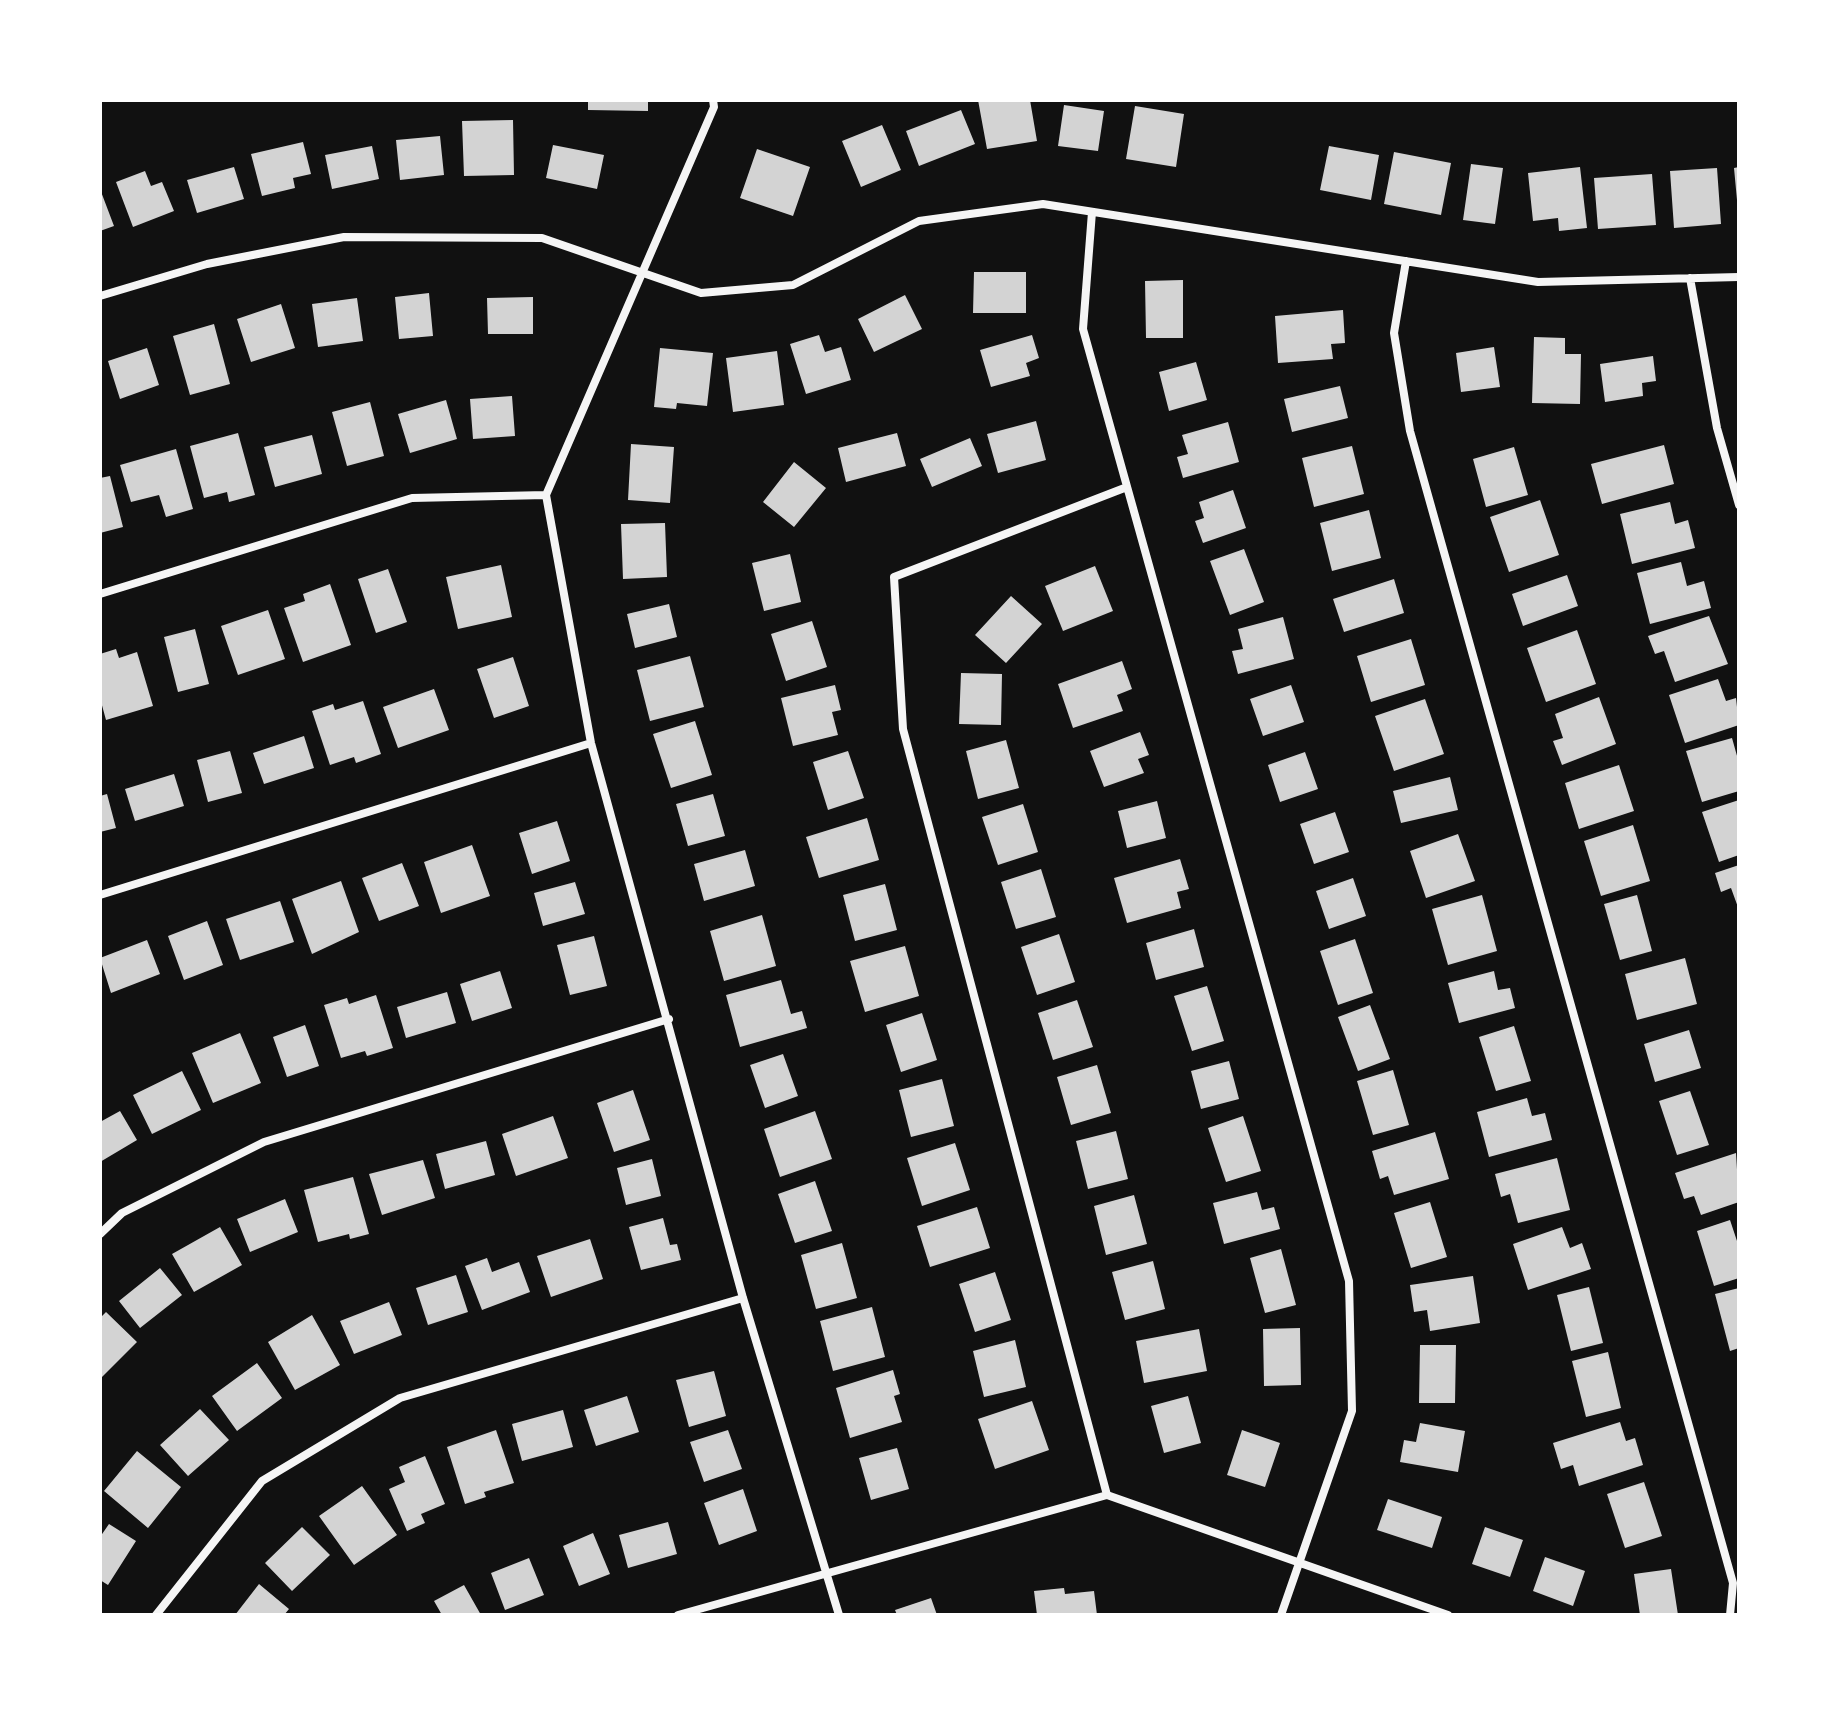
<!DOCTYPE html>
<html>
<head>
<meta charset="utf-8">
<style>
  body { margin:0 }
  #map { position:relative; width:1839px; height:1715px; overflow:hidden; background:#111; font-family:"PT Sans",sans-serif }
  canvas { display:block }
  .frame { position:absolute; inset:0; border:102px solid #fff; pointer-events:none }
</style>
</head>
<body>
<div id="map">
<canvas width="1839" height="1715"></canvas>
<div class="frame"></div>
</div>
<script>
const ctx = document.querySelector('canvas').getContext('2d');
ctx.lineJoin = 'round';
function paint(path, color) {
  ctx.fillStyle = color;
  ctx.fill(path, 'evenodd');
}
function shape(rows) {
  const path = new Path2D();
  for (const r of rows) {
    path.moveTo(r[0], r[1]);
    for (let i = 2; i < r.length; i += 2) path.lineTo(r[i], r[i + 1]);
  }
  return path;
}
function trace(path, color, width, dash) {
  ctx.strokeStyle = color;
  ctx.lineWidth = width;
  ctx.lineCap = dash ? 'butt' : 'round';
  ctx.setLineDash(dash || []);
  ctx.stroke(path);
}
const building = shape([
  [588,100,648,100,648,111,588,110],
  [978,100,1030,100,1037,141,987,149],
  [1064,105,1104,111,1098,151,1058,146],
  [1135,106,1184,114,1176,167,1126,159],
  [961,110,975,144,919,166,906,131],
  [513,120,514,175,464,176,462,121],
  [882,125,901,170,861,187,842,141],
  [440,136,444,175,400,180,396,140],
  [303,142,311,174,293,178,295,188,262,196,251,154],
  [553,145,604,155,597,189,546,178],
  [372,146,379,179,332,189,325,155],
  [1329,146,1379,155,1371,200,1320,190],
  [757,149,810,167,793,216,740,198],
  [1394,152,1451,163,1441,215,1384,204],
  [1471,164,1503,168,1495,224,1463,220],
  [234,167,244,199,197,213,187,180],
  [1580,167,1587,228,1559,231,1558,218,1533,221,1528,173],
  [1739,167,1739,200,1737,200,1734,168],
  [1717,168,1721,224,1674,228,1670,171],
  [145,171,151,186,162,182,174,211,133,227,116,182],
  [1652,174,1656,225,1598,229,1594,178],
  [100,189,114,226,100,231],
  [974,272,1026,272,1026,313,973,313],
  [1183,280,1183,338,1146,338,1145,281],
  [429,293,433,336,399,339,395,297],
  [905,295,922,329,874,352,858,319],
  [533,297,533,334,488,334,487,298],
  [357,298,363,341,318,347,312,304],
  [281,304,295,348,251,362,237,319],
  [1343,310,1345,343,1331,344,1333,359,1278,363,1275,316],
  [214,324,230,384,190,395,173,336],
  [819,335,825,352,841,347,851,380,806,394,790,344],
  [1032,335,1039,358,1026,363,1030,376,991,387,980,350],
  [1534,337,1565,338,1565,354,1581,354,1580,404,1532,403],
  [1494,347,1500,387,1461,392,1456,353],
  [147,348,159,385,120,399,108,361],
  [660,348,713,353,707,406,677,403,676,409,654,407],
  [777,351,784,405,733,412,726,358],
  [1653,356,1656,381,1642,383,1643,396,1605,402,1600,364],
  [1196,362,1207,400,1169,411,1159,372],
  [1340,386,1348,418,1292,432,1284,399],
  [512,396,515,436,473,439,470,399],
  [446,400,457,439,410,453,398,414],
  [370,402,384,456,347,466,332,412],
  [1036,421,1046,460,998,473,987,434],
  [1228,422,1239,462,1183,478,1177,457,1188,454,1182,435],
  [238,433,255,495,229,502,227,492,204,498,190,446],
  [897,433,906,466,846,482,838,448],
  [312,435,322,474,275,487,264,447],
  [970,438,982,466,932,487,920,459],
  [631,444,674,447,670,503,628,500],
  [1664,445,1674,484,1602,504,1591,464],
  [1352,446,1364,494,1314,507,1302,458],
  [1514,447,1528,495,1486,507,1473,459],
  [176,449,193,509,166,517,159,495,131,502,120,465],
  [794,462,826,488,794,527,763,502],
  [110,476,123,527,100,533,100,478],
  [1233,490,1246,528,1203,543,1195,521,1204,518,1199,502],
  [1540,500,1559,555,1509,572,1490,517],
  [1670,502,1675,524,1688,520,1695,548,1632,564,1620,514],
  [1369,510,1381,558,1332,571,1320,523],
  [665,523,667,577,623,579,621,524],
  [1244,549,1264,602,1230,615,1210,561],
  [790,554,801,602,764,611,752,563],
  [1681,562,1687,586,1704,581,1711,608,1650,624,1637,573],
  [501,565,512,617,458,629,446,577],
  [1095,566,1113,611,1063,631,1045,586],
  [388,569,407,622,376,633,358,579],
  [1567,575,1578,606,1523,626,1512,594],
  [1394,579,1404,613,1344,632,1333,599],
  [330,584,351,645,303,662,284,608,305,601,303,594],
  [1011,596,1042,624,1006,663,975,635],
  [669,604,677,637,635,648,627,614],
  [268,610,285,659,238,675,221,626],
  [1709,616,1728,664,1675,682,1664,651,1655,654,1648,636],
  [1283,617,1294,659,1238,674,1232,651,1243,649,1238,629],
  [812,621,827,667,786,681,771,634],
  [195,629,209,684,178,692,164,637],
  [1577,630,1596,684,1546,702,1527,648],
  [1411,639,1425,685,1371,702,1357,656],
  [116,649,119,658,137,652,153,706,106,720,100,698,100,654],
  [690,656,704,707,650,721,637,670],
  [513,657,529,706,494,718,477,669],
  [1122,661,1132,689,1117,695,1123,711,1073,728,1058,684],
  [961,673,1002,674,1001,725,959,724],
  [1718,679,1726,701,1736,698,1739,725,1685,743,1669,695],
  [835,685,841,710,832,712,838,735,793,746,781,698],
  [1291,685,1304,722,1263,736,1250,699],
  [434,689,449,730,398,748,383,707],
  [1599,697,1616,744,1562,765,1553,741,1563,738,1555,714],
  [1425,699,1444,754,1394,771,1375,716],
  [363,701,381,754,356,763,354,757,330,765,312,711,333,704,335,710],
  [695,721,712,775,671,788,653,734],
  [1140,732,1149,755,1138,759,1144,773,1104,787,1090,751],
  [304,736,314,768,264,784,253,753],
  [1732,738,1739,763,1739,791,1702,802,1686,751],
  [1006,740,1019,788,978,799,966,751],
  [230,751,242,793,208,802,197,760],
  [848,751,864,798,828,810,813,762],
  [1305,752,1318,789,1280,802,1268,765],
  [1619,765,1634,811,1579,829,1565,783],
  [174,774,184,806,135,821,125,789],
  [1450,777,1458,810,1401,823,1393,791],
  [107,794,116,828,100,832,100,796],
  [713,794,725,836,688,846,676,804],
  [1739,800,1739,855,1719,862,1702,812],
  [1157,801,1166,838,1127,848,1118,811],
  [1023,804,1038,852,998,865,982,817],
  [1335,812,1349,852,1314,864,1300,824],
  [867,818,879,860,819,878,806,837],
  [557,821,570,861,532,874,519,833],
  [1633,825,1650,881,1601,896,1584,841],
  [1458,834,1475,881,1426,898,1410,851],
  [472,845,490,896,441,913,424,862],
  [745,850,755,886,704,901,694,864],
  [1180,859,1189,889,1177,892,1181,908,1127,923,1114,878],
  [402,863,419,906,379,921,362,878],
  [1739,865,1739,910,1731,888,1721,892,1715,873],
  [1041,869,1056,917,1016,929,1001,882],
  [1353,878,1366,916,1329,929,1316,891],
  [341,881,359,932,312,954,292,899],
  [575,882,585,914,543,926,534,893],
  [885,884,897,930,855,941,843,895],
  [1482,895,1497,951,1448,965,1432,909],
  [1637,895,1652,951,1620,960,1604,904],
  [280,901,294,942,240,960,226,919],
  [762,915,776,966,724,981,710,931],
  [207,921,223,965,184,980,168,936],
  [1194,929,1204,967,1156,980,1146,943],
  [1059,934,1075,982,1037,995,1021,947],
  [594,936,607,986,570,995,557,945],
  [1355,939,1373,993,1338,1005,1320,951],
  [147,940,160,974,111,993,100,958],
  [905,946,919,996,865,1012,850,961],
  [1685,958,1697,1004,1637,1020,1625,974],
  [500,971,512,1008,472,1021,460,984],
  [1494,971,1498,990,1510,988,1515,1008,1459,1023,1448,983],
  [781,980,791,1014,802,1011,807,1028,740,1047,726,995],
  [1207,986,1224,1041,1192,1051,1174,996],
  [447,992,456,1023,406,1038,397,1007],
  [376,995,393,1048,367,1056,365,1051,341,1058,324,1005,347,998,349,1004],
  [1077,1000,1093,1047,1053,1060,1038,1013],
  [1370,1005,1390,1059,1358,1071,1338,1017],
  [922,1013,937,1060,901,1072,886,1025],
  [305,1025,319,1066,287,1077,273,1037],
  [1514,1026,1531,1081,1496,1091,1479,1037],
  [1689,1030,1701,1068,1655,1082,1644,1044],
  [240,1033,261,1083,213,1103,192,1053],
  [783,1054,798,1096,765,1108,750,1065],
  [1229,1061,1239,1099,1201,1109,1191,1071],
  [1097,1065,1111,1113,1071,1125,1057,1077],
  [1393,1070,1409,1125,1373,1135,1357,1081],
  [182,1071,201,1110,152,1134,133,1095],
  [942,1079,954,1126,911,1137,899,1090],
  [633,1090,650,1140,614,1152,597,1103],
  [1690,1091,1709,1145,1677,1155,1659,1101],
  [1527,1098,1532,1116,1545,1113,1552,1140,1489,1157,1477,1112],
  [120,1111,137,1140,100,1162,100,1122],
  [815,1111,832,1159,780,1177,764,1129],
  [553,1116,568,1158,516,1176,502,1134],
  [1243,1116,1261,1171,1226,1182,1208,1128],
  [1116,1131,1128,1179,1088,1189,1076,1141],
  [1435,1132,1449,1179,1394,1195,1388,1176,1380,1179,1372,1151],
  [486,1141,495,1175,445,1189,436,1154],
  [955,1143,970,1190,922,1206,907,1158],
  [1736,1153,1739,1202,1701,1215,1694,1196,1684,1199,1675,1173],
  [1557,1158,1570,1210,1518,1223,1510,1194,1501,1197,1495,1174],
  [652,1159,661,1196,626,1205,617,1168],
  [423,1160,435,1198,382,1215,369,1174],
  [353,1177,369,1234,350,1239,349,1234,318,1242,304,1190],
  [815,1181,832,1231,795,1243,778,1194],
  [1257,1192,1262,1210,1274,1207,1280,1229,1224,1244,1213,1203],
  [1134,1195,1147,1244,1106,1255,1094,1206],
  [285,1199,298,1232,250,1252,237,1219],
  [1430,1202,1447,1257,1411,1268,1394,1213],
  [977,1207,990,1248,930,1267,917,1226],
  [663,1218,670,1245,677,1244,681,1260,641,1270,629,1227],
  [1730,1220,1739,1247,1739,1278,1714,1286,1697,1231],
  [220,1227,242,1265,194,1292,172,1254],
  [1562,1227,1570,1248,1582,1243,1591,1269,1528,1290,1513,1244],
  [590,1239,603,1279,551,1297,537,1256],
  [842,1243,857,1298,816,1309,801,1255],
  [1281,1249,1296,1305,1265,1313,1250,1258],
  [487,1258,492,1272,519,1262,530,1292,482,1310,465,1266],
  [1153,1261,1165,1309,1125,1320,1112,1272],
  [160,1268,182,1295,140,1328,119,1301],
  [995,1272,1011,1320,975,1332,959,1284],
  [456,1275,468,1312,428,1325,416,1288],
  [1473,1276,1480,1323,1430,1331,1427,1310,1414,1312,1410,1285],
  [1589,1287,1603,1343,1571,1351,1557,1295],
  [1739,1288,1739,1348,1730,1351,1715,1294],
  [389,1302,402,1335,354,1354,340,1321],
  [872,1307,885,1357,833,1371,820,1321],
  [106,1312,137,1342,100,1379,100,1318],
  [312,1315,340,1365,295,1390,268,1342],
  [1300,1328,1301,1385,1264,1386,1263,1329],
  [1199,1329,1207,1371,1144,1383,1136,1341],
  [1015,1340,1026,1387,984,1397,973,1351],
  [1420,1345,1456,1345,1455,1403,1419,1403],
  [1608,1352,1621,1408,1586,1417,1572,1361],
  [257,1363,282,1398,237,1431,212,1396],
  [893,1370,900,1394,894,1396,902,1422,850,1438,836,1388],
  [714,1371,726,1416,689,1427,676,1380],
  [627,1396,639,1432,596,1446,584,1410],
  [1188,1396,1201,1443,1164,1453,1151,1406],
  [1032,1401,1049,1450,995,1469,978,1419],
  [200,1409,229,1440,188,1476,160,1445],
  [563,1410,573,1447,522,1461,512,1424],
  [1620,1422,1626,1441,1635,1438,1643,1465,1579,1486,1573,1465,1561,1469,1553,1443],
  [1420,1423,1465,1431,1458,1472,1400,1462,1404,1440,1416,1442],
  [496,1430,514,1483,484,1492,486,1497,465,1504,447,1447],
  [728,1430,742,1469,704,1482,690,1442],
  [1242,1430,1280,1443,1265,1487,1227,1475],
  [897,1448,909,1489,871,1500,859,1458],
  [137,1451,181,1487,148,1528,104,1491],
  [425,1456,445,1504,421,1514,425,1523,407,1531,389,1489,405,1482,399,1467],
  [1644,1482,1662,1536,1625,1548,1607,1494],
  [362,1486,397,1535,354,1565,319,1516],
  [743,1489,757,1531,719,1545,704,1503],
  [1388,1499,1442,1517,1432,1548,1377,1530],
  [668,1522,677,1554,628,1568,619,1535],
  [109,1524,136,1541,108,1585,100,1580,100,1537],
  [302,1527,330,1555,292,1591,265,1563],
  [1485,1527,1523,1540,1510,1577,1472,1564],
  [593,1533,610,1574,579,1586,563,1546],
  [1545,1557,1585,1571,1573,1606,1533,1591],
  [529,1558,544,1595,505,1610,491,1573],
  [1671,1569,1678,1615,1640,1615,1634,1574],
  [259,1584,289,1609,284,1615,235,1615],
  [464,1585,481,1615,442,1615,434,1601],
  [1064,1588,1065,1594,1094,1591,1097,1615,1037,1615,1034,1591],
  [931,1598,937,1615,897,1615,895,1610]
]);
const minor = shape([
  [713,100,714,107,546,495,591,743,743,1298,839,1615],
  [1092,212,1083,329,1349,1281,1352,1411,1281,1615],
  [1406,261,1394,333,1410,431,1733,1583,1730,1615],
  [1690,278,1717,428,1739,505],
  [100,296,207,264,344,237,542,238,701,293,793,285,919,221,1043,204,1538,282,1739,277],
  [100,594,412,498,546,495],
  [100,895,591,743],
  [100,1234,122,1213,264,1142,669,1019],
  [1107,1495,903,729,894,577,1127,487],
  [156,1615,262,1481,400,1398,743,1298],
  [678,1615,1107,1495,1448,1615]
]);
paint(building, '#d3d3d3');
trace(minor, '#f5f5f5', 8);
</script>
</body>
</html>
